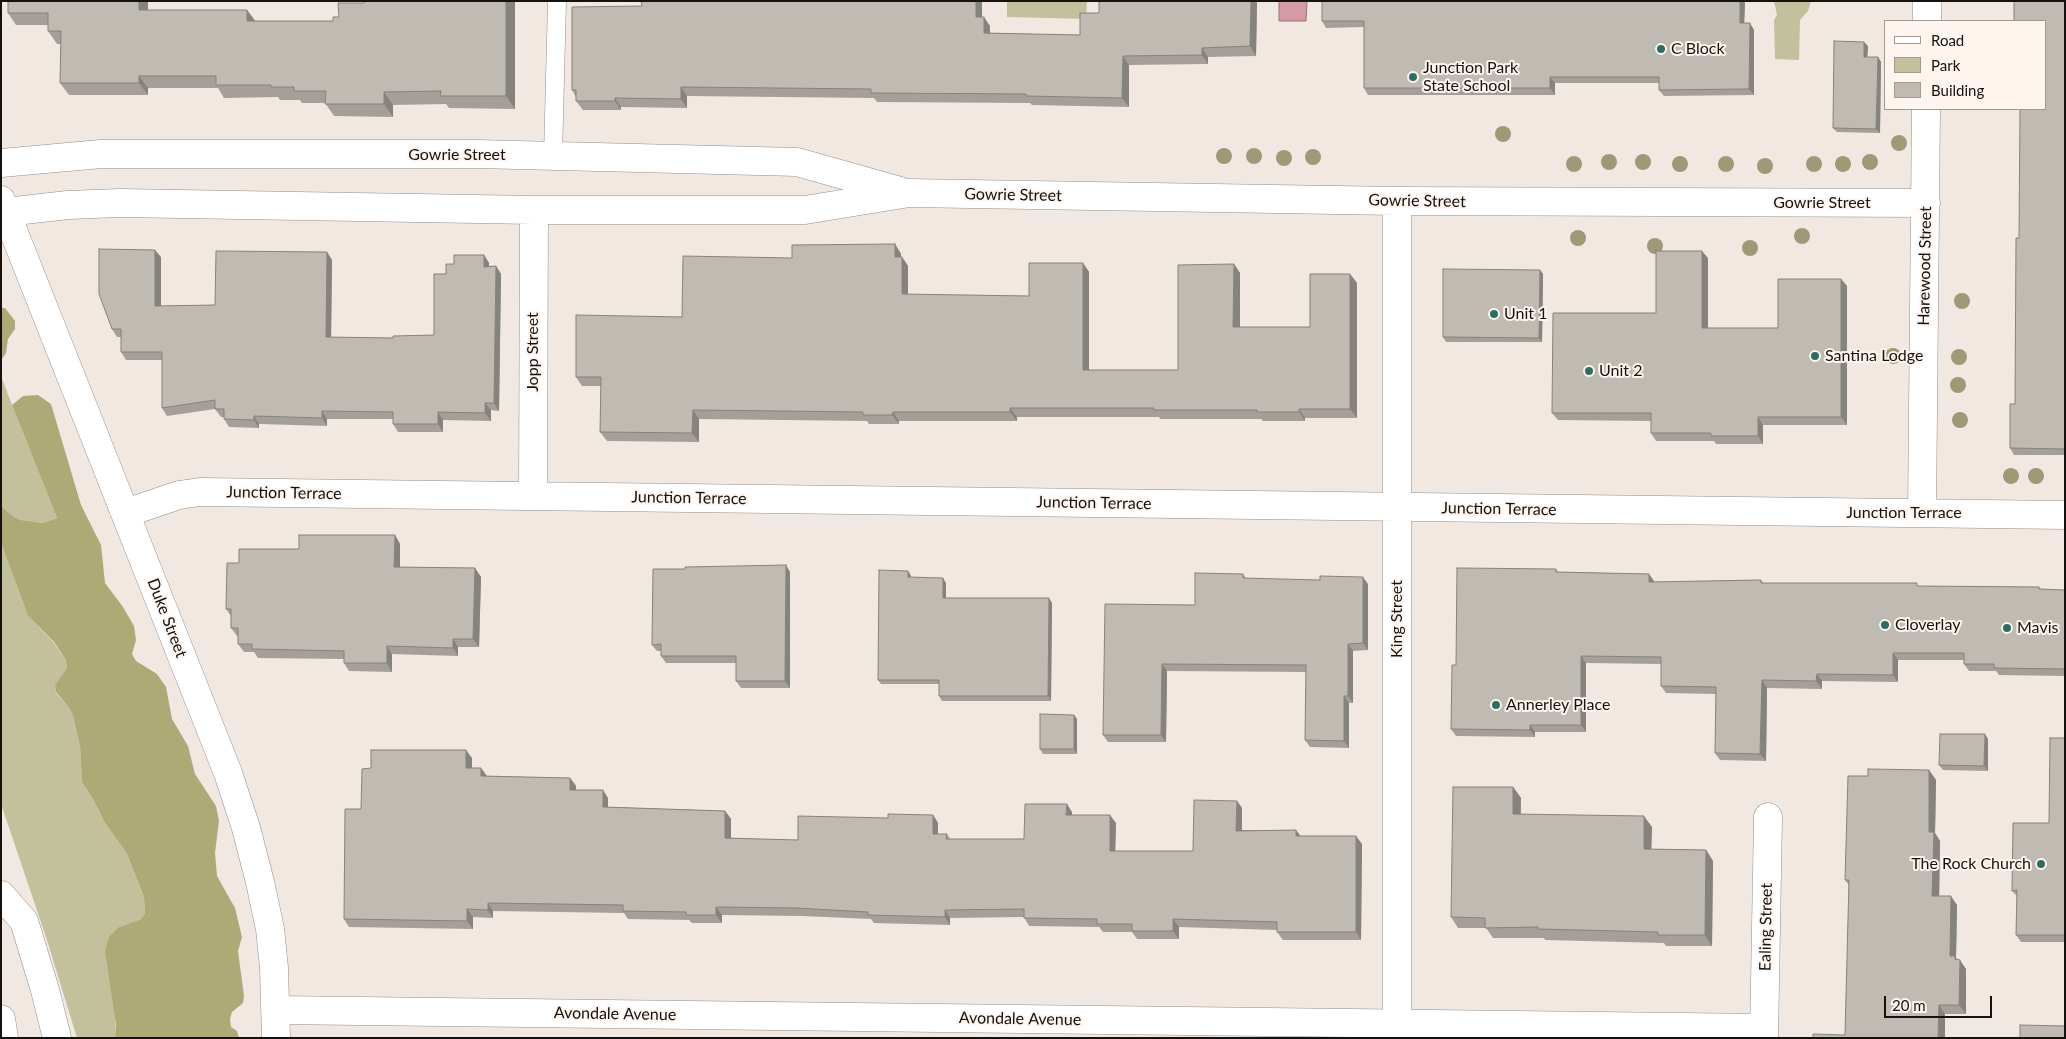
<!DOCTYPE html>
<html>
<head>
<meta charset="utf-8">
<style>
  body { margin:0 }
  #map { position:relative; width:2066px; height:1039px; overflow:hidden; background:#f1e8e2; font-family:Lato,sans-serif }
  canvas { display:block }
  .frame { position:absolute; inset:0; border:2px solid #14110f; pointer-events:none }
  .legend { position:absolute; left:1884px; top:20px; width:162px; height:90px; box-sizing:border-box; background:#fff5ef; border:1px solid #a19a95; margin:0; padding:6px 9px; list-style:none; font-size:15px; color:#14110f }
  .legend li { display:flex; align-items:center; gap:10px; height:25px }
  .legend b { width:25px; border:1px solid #a19a95 }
  .scale { position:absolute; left:1884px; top:996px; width:108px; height:22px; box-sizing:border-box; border:2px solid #14110f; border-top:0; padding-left:6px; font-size:15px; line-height:18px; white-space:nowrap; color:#14110f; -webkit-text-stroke:4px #fff5ef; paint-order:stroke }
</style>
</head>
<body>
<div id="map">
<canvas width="2066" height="1039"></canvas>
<div class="frame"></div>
<ul class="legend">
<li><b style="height:6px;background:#fff"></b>Road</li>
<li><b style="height:14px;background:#c3c09c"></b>Park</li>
<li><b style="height:14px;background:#bfbab2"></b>Building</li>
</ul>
<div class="scale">20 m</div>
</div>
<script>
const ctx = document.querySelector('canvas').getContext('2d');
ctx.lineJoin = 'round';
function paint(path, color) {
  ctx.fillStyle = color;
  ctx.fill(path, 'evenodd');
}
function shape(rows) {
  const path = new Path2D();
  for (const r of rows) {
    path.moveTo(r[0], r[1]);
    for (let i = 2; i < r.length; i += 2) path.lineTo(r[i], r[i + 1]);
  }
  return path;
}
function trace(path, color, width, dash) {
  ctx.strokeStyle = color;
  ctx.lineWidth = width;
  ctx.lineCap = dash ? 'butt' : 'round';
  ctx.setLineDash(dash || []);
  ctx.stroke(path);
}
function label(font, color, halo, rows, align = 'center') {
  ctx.font = font + ' Lato,sans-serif';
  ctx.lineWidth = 4;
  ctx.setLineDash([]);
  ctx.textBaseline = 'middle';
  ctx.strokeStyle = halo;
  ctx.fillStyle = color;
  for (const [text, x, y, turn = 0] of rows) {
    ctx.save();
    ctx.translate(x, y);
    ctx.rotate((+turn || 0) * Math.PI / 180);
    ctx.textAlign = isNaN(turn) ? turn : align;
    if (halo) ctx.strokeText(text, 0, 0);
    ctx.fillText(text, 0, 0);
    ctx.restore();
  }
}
const green = shape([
  [1007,1,1087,1,1086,19,1007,17],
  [1774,1,1811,1,1808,11,1800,20,1799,60,1775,59,1774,20,1777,15],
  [1,376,12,405,57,518,43,523,21,520,14,517,1,506],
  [1,543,28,616,53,642,66,660,67,668,55,686,56,693,70,709,73,716,80,746,82,782,94,801,105,823,127,854,144,897,145,913,141,919,119,927,115,1038,77,1038,47,940,1,804]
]);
const forest = shape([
  [1,308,5,308,15,321,15,329,8,339,6,353,1,360],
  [38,395,51,404,81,505,101,545,105,583,123,607,134,626,136,640,132,654,136,661,157,674,166,687,172,719,188,746,195,774,216,806,219,821,215,853,217,876,235,908,242,937,238,951,244,996,243,1003,232,1012,230,1019,231,1027,237,1031,239,1038,115,1038,116,1024,105,951,109,937,119,927,141,919,145,913,144,897,127,854,105,823,94,801,82,782,80,746,73,716,70,709,56,692,55,685,67,668,66,660,54,642,28,616,1,543,1,506,14,517,21,520,43,523,57,518,12,405,23,396]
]);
const water = shape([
  [1279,1,1307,1,1306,21,1279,21,1279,1]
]);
const lane = shape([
  [553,156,557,1]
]);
const street = shape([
  [1927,21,1927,1],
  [1,163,101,154,477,154,797,162,900,191],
  [1397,201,1397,1038],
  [6,212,68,205,120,203,534,210,805,210,909,193,1397,201,1926,203],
  [533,495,534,210],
  [1922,512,1926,109],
  [126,513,179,495,200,492,2065,515],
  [276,1010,1764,1028],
  [1764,1038,1768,817]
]);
const secondary = shape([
  [1,200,228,773,246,828,260,882,270,929,274,968,276,1038]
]);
const highway = shape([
  [1,895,24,921,45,990,57,1038],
  [1,1019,4,1038]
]);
const trees = [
  [1503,134],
  [1899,143],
  [1224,156],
  [1254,156],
  [1313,157],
  [1284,158],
  [1609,162],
  [1643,162],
  [1870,162],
  [1574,164],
  [1680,164],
  [1726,164],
  [1814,164],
  [1843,164],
  [1765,166],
  [1802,236],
  [1578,238],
  [1655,246],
  [1750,248],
  [1962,301],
  [1893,356],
  [1959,357],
  [1958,385],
  [1960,420],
  [2011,476],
  [2036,476]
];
const wall = shape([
  [8,1,148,1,148,10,247,10,255,21,333,21,364,3,364,1,515,1,515,109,449,108,446,104,393,105,393,117,334,116,325,103,302,103,300,100,280,100,278,97,224,98,218,88,148,88,148,95,69,95,60,83,61,44,57,44,48,31,48,25,16,25,8,13],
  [1099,1,1256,1,1257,3,1256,56,1208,57,1208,64,1129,65,1129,107,1032,105,1030,103,877,102,874,98,687,96,687,108,621,107,621,110,583,110,576,101,576,97,572,90,642,6,982,17,990,26,990,33,1080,35,1099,13],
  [1322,1,1745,1,1744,23,1754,30,1754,95,1664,96,1659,90,1659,83,1555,83,1555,95,1368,95,1364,88,1364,27,1326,28,1322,21],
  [2065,1,2065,455,2014,455,2010,448,2015,404,2019,238,2045,109],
  [1868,46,1867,57,1878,57,1881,62,1880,133,1837,132,1833,128],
  [895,244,901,254,901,257,902,257,908,266,908,295,1029,296,1083,263,1089,272,1089,370,1178,370,1234,264,1240,273,1240,327,1310,327,1350,274,1357,283,1357,418,1305,418,1305,421,1263,421,1261,419,1160,419,1159,417,1017,417,1017,421,899,421,899,424,869,424,867,421,699,419,699,442,607,441,600,432,601,386,582,386,576,377,682,317,792,258],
  [327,252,332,260,331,337,393,338,434,335,446,274,454,264,484,255,489,263,489,266,496,266,501,274,499,411,491,410,491,421,443,420,443,432,398,432,393,424,393,419,327,419,327,426,259,424,259,428,229,427,224,419,224,417,221,417,215,409,167,416,162,408,162,360,126,360,121,352,121,337,117,337,112,329,161,257,161,306,215,305],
  [1708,258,1708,328,1778,328,1841,279,1847,286,1847,425,1763,425,1763,444,1716,444,1714,441,1656,441,1651,433,1651,421,1558,420,1552,413,1656,313],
  [1540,270,1543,274,1542,342,1446,342,1443,337],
  [395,535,400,544,400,567,475,568,481,577,479,647,458,647,458,656,392,654,392,672,349,671,344,663,344,659,258,658,254,652,244,652,238,644,238,636,237,636,231,628,231,616,226,609,239,563,299,549],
  [1556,569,1558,572,1649,574,1654,582,1761,580,1763,583,1919,586,2039,587,2041,589,2065,590,2065,676,1999,675,1996,671,1969,671,1964,664,1964,660,1898,660,1898,682,1822,681,1822,689,1767,688,1766,761,1720,760,1715,753,1716,694,1666,693,1661,686,1661,664,1586,663,1586,732,1535,732,1535,737,1456,736,1451,729,1456,665],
  [908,571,911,576,911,578,946,583,946,598,1052,603,1051,701,942,701,939,696,939,684,881,684,878,680],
  [790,572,790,688,741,688,736,681,736,663,666,663,661,656,661,651,657,651,652,645],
  [1243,574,1246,578,1368,584,1368,650,1353,651,1353,703,1349,703,1349,748,1310,747,1305,740,1306,672,1167,671,1166,742,1108,742,1103,735,1195,605],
  [1074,715,1077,719,1077,754,1043,754,1040,749],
  [2065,738,2065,942,2021,942,2016,935,2017,896,2012,891,2049,823],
  [1988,739,1988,771,1943,770,1939,765],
  [472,758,472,768,487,776,570,778,576,786,576,790,608,798,608,807,725,811,731,819,731,838,798,840,888,818,933,815,938,823,938,834,947,834,950,839,1024,839,1072,812,1072,815,1116,823,1115,851,1193,851,1237,801,1242,808,1242,830,1296,830,1300,836,1362,844,1361,940,1283,940,1277,932,1277,930,1179,927,1179,939,1137,939,1132,932,1103,932,1099,927,1029,926,1024,917,950,918,950,925,874,923,871,919,802,916,722,915,722,923,692,923,689,920,628,919,624,913,493,911,493,918,473,917,473,929,349,927,344,919,361,809,371,768],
  [1929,770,1936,780,1935,833,1940,841,1939,896,1957,905,1956,958,1966,969,1966,1014,1945,1014,1845,1035,1849,885,1845,880,1868,776],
  [1513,787,1521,798,1521,814,1652,827,1651,849,1706,850,1713,861,1712,946,1666,946,1664,943,1545,940,1544,938,1493,938,1486,928,1458,928,1451,917]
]);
const shadedWall = shape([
  [139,1,148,1,148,22,139,10],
  [506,1,515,1,515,109,506,96],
  [976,1,982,1,982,26,976,17],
  [1251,1,1256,1,1257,3,1256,56,1250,46],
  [1740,1,1745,1,1744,30,1740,23],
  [247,10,256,22,247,21],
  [984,17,990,26,990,42,984,33],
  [1750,23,1754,30,1754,95,1749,89],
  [1864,42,1868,46,1867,62,1864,57],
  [1202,48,1208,57,1208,64,1202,55],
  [1123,56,1129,65,1129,107,1122,98],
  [1878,57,1881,62,1880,133,1876,129],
  [139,76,148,88,148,95,139,83],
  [1550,77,1555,83,1555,95,1550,88],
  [681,87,687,96,687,108,681,99],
  [384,92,393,105,393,117,384,104],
  [615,98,621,107,621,110,615,101],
  [895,244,901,254,901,266,895,257],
  [155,250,161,257,161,313,155,306],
  [1702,251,1708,258,1708,336,1702,328],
  [327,252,332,260,331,344,326,337],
  [484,255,489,263,489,274,484,267],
  [902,257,908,266,908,304,902,294],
  [1083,263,1089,272,1089,379,1083,370],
  [1234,264,1240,273,1240,336,1233,327],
  [496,266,501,274,499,411,494,403],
  [1540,270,1543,274,1542,342,1539,338],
  [1350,274,1357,283,1357,418,1350,409],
  [1841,279,1847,286,1847,425,1841,417],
  [485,403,491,410,491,421,485,413],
  [1010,408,1017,417,1017,421,1010,412],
  [1299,409,1305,418,1305,421,1299,412],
  [693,410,699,419,699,442,692,433],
  [322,411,327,419,327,426,322,418],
  [438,412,443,420,443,432,438,424],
  [893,412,899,421,899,424,892,415],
  [254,416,259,424,259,428,254,420],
  [1758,417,1763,425,1763,444,1758,436],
  [395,535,400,544,400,575,394,567],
  [786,565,790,572,790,688,785,681],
  [475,568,481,577,479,647,473,639],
  [908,571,911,576,911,582,908,577],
  [1649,574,1654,581,1654,589,1649,582],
  [1363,577,1368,584,1368,650,1363,643],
  [943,578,946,583,946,603,943,598],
  [1049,598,1052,603,1051,701,1048,696],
  [453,639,458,647,458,656,453,648],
  [1348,644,1353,651,1353,703,1348,696],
  [387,646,392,654,392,672,387,663],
  [1893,653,1898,660,1898,682,1893,675],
  [1581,656,1586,663,1586,732,1581,725],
  [1162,664,1167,671,1166,742,1161,735],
  [1817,674,1822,681,1822,689,1816,681],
  [1762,680,1767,688,1766,761,1760,754],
  [1344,696,1349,703,1349,748,1344,741],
  [1074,715,1077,719,1077,754,1074,749],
  [1530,725,1535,732,1535,737,1530,730],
  [1985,734,1988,739,1988,771,1984,766],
  [466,750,472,758,472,776,466,768],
  [481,768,487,776,487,784,481,776],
  [1929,770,1936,780,1935,833,1940,841,1939,905,1932,896,1929,832],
  [570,778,576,786,576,798,570,790],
  [1513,787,1521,798,1520,824,1513,814],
  [603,790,608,798,608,815,603,807],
  [1237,801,1242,808,1242,838,1236,831],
  [1067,804,1072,812,1072,823,1066,815],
  [725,811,731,819,731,846,725,838],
  [933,815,938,823,938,842,933,834],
  [1110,815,1116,823,1115,859,1110,851],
  [1644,816,1652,827,1651,860,1644,849],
  [1296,830,1302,838,1296,836],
  [1356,836,1362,844,1361,940,1356,932],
  [1706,850,1713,861,1712,946,1705,935],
  [1951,896,1957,905,1956,958,1960,963,1960,960,1966,969,1966,1014,1959,1005,1950,956],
  [488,903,493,911,493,918,488,910],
  [716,907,722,915,722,923,716,915],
  [467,909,473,917,473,929,467,921],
  [945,910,950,918,950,925,945,917],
  [1173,919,1179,927,1179,939,1173,931],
  [1939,1005,1945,1014,1945,1038,1938,1038]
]);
const building = shape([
  [8,1,139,1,139,10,247,10,247,21,333,21,333,17,339,17,338,3,364,3,364,1,506,1,506,96,440,96,441,91,384,92,384,104,325,104,326,91,294,91,294,87,271,87,271,85,216,85,216,76,139,76,139,83,60,83,61,31,48,31,48,13,8,13,8,1],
  [641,1,976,1,976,17,984,17,984,33,1080,35,1080,13,1099,13,1099,1,1251,1,1250,46,1202,48,1202,55,1123,56,1122,98,1026,96,1026,94,871,93,871,89,681,87,681,99,615,98,615,101,576,101,576,90,572,90,572,7,642,6,641,1],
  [1322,1,1740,1,1740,23,1750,23,1749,89,1659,90,1659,77,1550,77,1550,88,1364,88,1364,21,1322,21,1322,1],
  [2014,1,2065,1,2065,449,2010,448,2010,404,2015,404,2016,238,2019,238,2020,109,2045,109,2045,21,2014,21,2014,1],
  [1834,41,1864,42,1864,57,1878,57,1876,129,1833,128,1834,41],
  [895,244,895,257,902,257,902,294,1029,296,1029,263,1083,263,1083,370,1178,370,1178,265,1234,264,1233,327,1310,327,1310,274,1350,274,1350,409,1299,409,1299,412,1257,412,1257,410,1154,410,1154,408,1010,408,1010,412,893,412,892,415,863,415,863,412,693,410,692,433,600,432,601,377,576,377,576,315,682,317,683,256,792,258,792,245,895,244],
  [99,249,155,250,155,306,215,305,216,251,327,252,326,337,393,338,393,336,434,335,434,274,446,274,446,264,454,264,454,255,484,255,484,267,496,266,494,403,485,403,485,413,438,412,438,424,393,424,393,412,322,411,322,418,254,416,254,420,224,419,224,409,215,409,215,400,162,408,162,352,121,352,121,329,112,329,99,294,99,249],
  [1656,251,1702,251,1702,328,1778,328,1778,279,1841,279,1841,417,1758,417,1758,436,1711,436,1711,433,1651,433,1651,413,1552,413,1553,313,1656,313,1656,251],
  [1443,269,1540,270,1539,338,1443,337,1443,269],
  [299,535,395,535,394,567,475,568,473,639,453,639,453,648,387,646,387,663,344,663,344,651,252,649,252,644,238,644,238,628,231,628,231,609,226,609,227,563,239,563,239,549,299,549,299,535],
  [786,565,785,681,736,681,736,656,661,656,661,644,652,645,653,569,685,569,685,567,786,565],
  [1457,568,1556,569,1556,572,1649,574,1649,582,1761,580,1761,583,1917,583,1917,586,2039,587,2039,589,2065,590,2065,669,1994,668,1994,664,1964,664,1964,653,1893,653,1893,675,1817,674,1816,681,1762,680,1760,754,1715,753,1716,687,1661,686,1661,657,1581,656,1581,725,1530,725,1530,730,1451,729,1452,665,1456,665,1457,568],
  [879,570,908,571,908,577,943,578,943,598,1049,598,1048,696,939,696,939,680,878,680,879,570],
  [1195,573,1243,574,1243,578,1320,580,1320,576,1363,577,1363,643,1348,644,1348,696,1344,696,1344,741,1305,740,1306,665,1162,664,1161,735,1103,735,1105,604,1195,605,1195,573],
  [1040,714,1074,715,1074,749,1040,749,1040,714],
  [1940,734,1985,734,1984,766,1939,765,1940,734],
  [2050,738,2065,738,2065,935,2016,935,2017,890,2012,891,2013,823,2049,823,2050,738],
  [371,750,466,750,466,768,481,768,481,776,570,778,570,790,603,790,603,807,725,811,725,838,798,840,798,816,888,818,888,814,933,815,933,834,947,834,946,839,1024,839,1025,804,1067,804,1066,815,1110,815,1110,851,1193,851,1194,800,1237,801,1236,831,1296,830,1296,836,1356,836,1356,932,1277,932,1277,922,1173,919,1173,931,1132,931,1132,924,1097,924,1097,919,1024,918,1024,909,945,910,945,917,868,915,868,912,796,908,716,907,716,915,686,915,686,912,623,911,623,905,488,903,488,910,467,909,467,921,344,919,345,809,361,809,362,769,371,768,371,750],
  [1868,769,1929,770,1929,832,1934,832,1932,896,1951,896,1950,956,1955,956,1955,959,1960,960,1959,1005,1939,1005,1938,1038,1813,1038,1813,1034,1845,1035,1849,880,1845,880,1848,776,1868,776,1868,769],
  [1453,787,1513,787,1513,814,1644,816,1644,849,1706,850,1705,935,1658,935,1658,932,1538,929,1538,927,1485,928,1485,918,1451,917,1453,787],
  [2020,1025,2065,1026,2065,1038,2020,1038,2020,1025]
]);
const markers = [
  [1661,49,5,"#2b6f62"],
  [1413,77,5,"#2b6f62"],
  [1494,314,5,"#2b6f62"],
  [1815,356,5,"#2b6f62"],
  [1589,371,5,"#2b6f62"],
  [1885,625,5,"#2b6f62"],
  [2007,628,5,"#2b6f62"],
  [1496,705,5,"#2b6f62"],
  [2041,864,5,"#2b6f62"]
];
const poiNames = [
  ["C Block",1671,49],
  ["Junction Park",1423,68],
  ["State School",1423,86],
  ["Unit 1",1504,314],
  ["Santina Lodge",1825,356],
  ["Unit 2",1599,371],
  ["Cloverlay",1895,625],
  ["Mavis",2017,628],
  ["Annerley Place",1506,705],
  ["The Rock Church",2031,864,"right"]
];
const streetNames = [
  ["Gowrie Street",457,155],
  ["Gowrie Street",1013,195,1],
  ["Gowrie Street",1417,201,1],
  ["Gowrie Street",1822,203],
  ["Harewood Street",1925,266,-89],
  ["Jopp Street",533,352,-90],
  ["Junction Terrace",284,493,1],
  ["Junction Terrace",689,498,1],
  ["Junction Terrace",1094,503,1],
  ["Junction Terrace",1499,509,1],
  ["Junction Terrace",1904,513],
  ["Duke Street",167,618,69],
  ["King Street",1397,619,-90],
  ["Ealing Street",1766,927,-89],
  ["Avondale Avenue",615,1014,1],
  ["Avondale Avenue",1020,1019,1]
];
paint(green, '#c3c09c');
paint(forest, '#aeaa76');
paint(water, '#d49ba6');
trace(water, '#9a7279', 1);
trace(lane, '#958d88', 19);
trace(street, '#958d88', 29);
trace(secondary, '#958d88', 29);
trace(highway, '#958d88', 29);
trace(lane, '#fff', 18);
trace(street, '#fff', 28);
trace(secondary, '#fff', 28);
trace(highway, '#fff', 28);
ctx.fillStyle = '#a09975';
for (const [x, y] of trees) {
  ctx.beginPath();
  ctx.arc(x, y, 8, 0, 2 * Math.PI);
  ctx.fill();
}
paint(wall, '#a4a099');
paint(shadedWall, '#86827d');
paint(building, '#bfbab2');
trace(building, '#86827d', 1);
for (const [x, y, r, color] of markers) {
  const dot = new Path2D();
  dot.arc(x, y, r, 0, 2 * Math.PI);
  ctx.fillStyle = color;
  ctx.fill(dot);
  trace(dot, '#fff5ef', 2);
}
label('16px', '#14110f', '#fff5ef', poiNames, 'left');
label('16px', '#14110f', '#fff5ef', streetNames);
</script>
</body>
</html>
